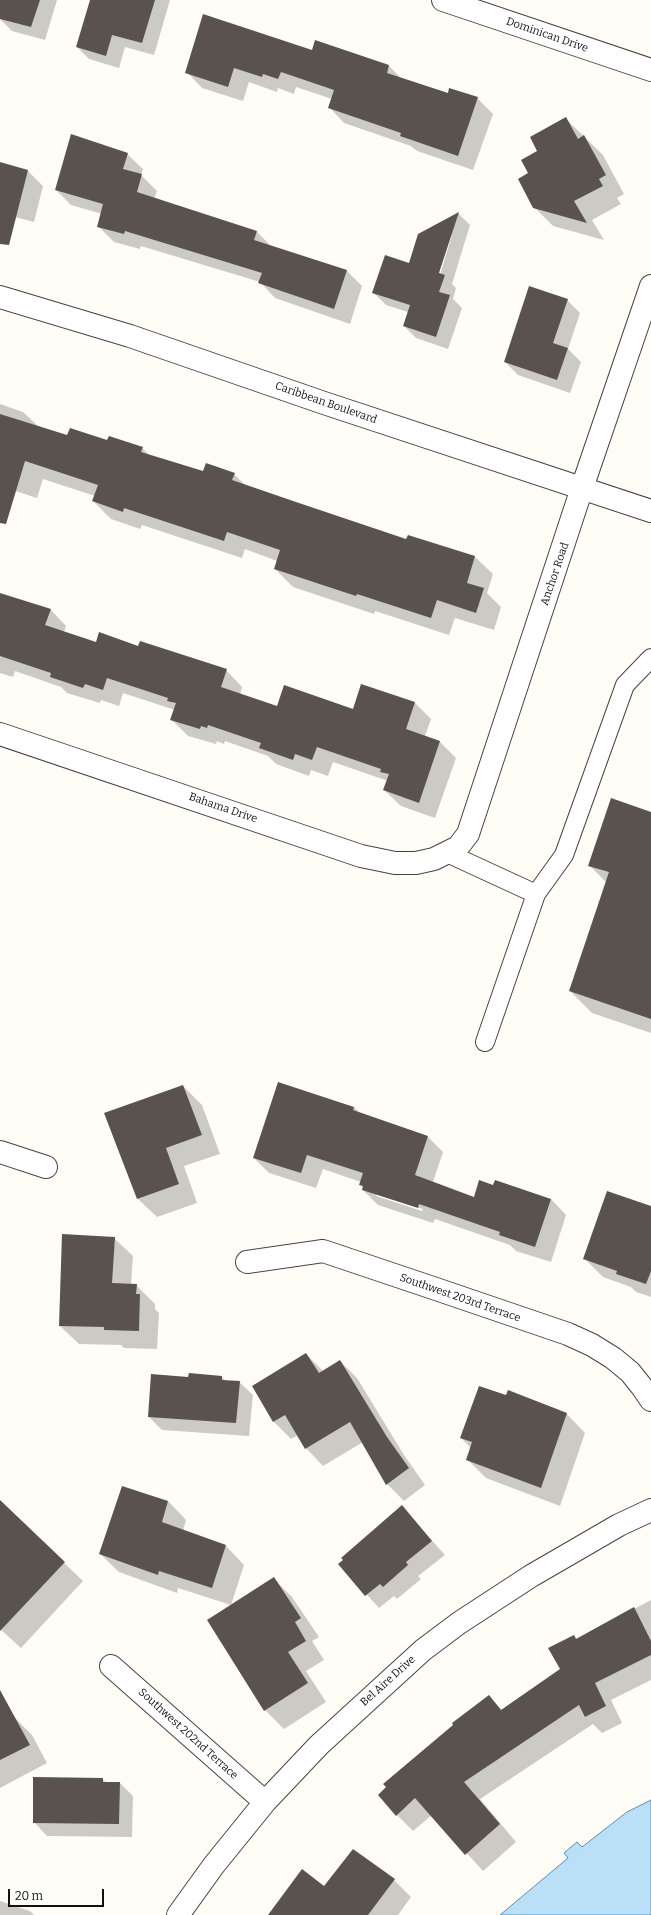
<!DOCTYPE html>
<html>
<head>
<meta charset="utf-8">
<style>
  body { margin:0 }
  #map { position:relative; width:651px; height:1915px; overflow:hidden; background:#fffdf5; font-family:Bitter,serif }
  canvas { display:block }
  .scale { position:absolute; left:8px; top:1889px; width:96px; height:18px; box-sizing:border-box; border:2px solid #111; border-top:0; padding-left:5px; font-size:12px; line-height:14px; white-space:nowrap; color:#111; -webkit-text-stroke:3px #fff; paint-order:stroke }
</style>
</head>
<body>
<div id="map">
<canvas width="651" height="1915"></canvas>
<div class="scale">20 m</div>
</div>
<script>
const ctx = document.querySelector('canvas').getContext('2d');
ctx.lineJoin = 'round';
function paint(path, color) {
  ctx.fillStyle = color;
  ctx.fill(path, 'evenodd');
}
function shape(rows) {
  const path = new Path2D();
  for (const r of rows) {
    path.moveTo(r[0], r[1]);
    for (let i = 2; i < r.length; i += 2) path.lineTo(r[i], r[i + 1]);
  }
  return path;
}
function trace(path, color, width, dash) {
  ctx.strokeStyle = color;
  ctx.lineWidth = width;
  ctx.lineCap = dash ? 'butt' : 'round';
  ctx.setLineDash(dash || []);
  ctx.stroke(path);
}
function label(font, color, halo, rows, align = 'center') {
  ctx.font = font + ' Bitter,serif';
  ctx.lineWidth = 4;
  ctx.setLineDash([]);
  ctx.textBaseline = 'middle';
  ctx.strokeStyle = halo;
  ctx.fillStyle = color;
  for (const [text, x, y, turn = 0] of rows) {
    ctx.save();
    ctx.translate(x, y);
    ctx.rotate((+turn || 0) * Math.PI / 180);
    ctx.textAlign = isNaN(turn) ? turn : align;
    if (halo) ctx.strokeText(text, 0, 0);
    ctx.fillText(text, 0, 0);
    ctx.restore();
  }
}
const water = shape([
  [651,1800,651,1915,500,1915,568,1858,564,1853,577,1842,582,1847,627,1812,651,1800]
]);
const shadow = shape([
  [0,0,57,0,45,40,12,31,0,19],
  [91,0,170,0,154,55,125,47,119,68,89,59,77,47],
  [316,42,389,66,403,80,448,94,477,98,493,114,473,170,417,151,411,146,344,123,329,107,332,99,296,87,294,94,278,88,277,92,249,82,243,101,202,88,187,72,312,52],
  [565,118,603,155,624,194,617,198,621,204,592,220,604,240,553,226,534,207,530,174,539,152],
  [127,154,143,169,141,175,157,191,154,199,257,232,271,246,347,271,362,286,350,324,275,298,260,282,141,246,140,249,114,242,98,226,102,214,71,205,56,190],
  [0,163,28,171,43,186,34,222,0,213],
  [458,213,470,225,452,284,456,288,453,299,462,308,448,349,416,338,404,326,408,312,386,305,373,292,410,265],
  [450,235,452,235,439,278,437,278],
  [567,300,580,313,568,349,581,362,570,393,518,375,505,362],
  [0,404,23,412,39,427,68,436,142,448,150,456,204,472,234,474,246,486,407,540,475,557,493,574,487,593,501,607,494,630,455,618,449,635,375,611,374,614,293,587,275,569,277,561,245,549,242,558,142,525,140,529,111,519,93,501,95,496,43,479,37,498,0,486],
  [0,594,50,609,66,626,64,632,97,644,139,647,226,670,242,687,240,695,277,708,353,710,414,702,431,719,425,736,440,742,456,758,435,818,401,806,384,790,388,781,333,762,328,776,311,770,309,776,276,764,268,756,225,741,224,744,217,741,216,744,188,736,172,720,175,710,123,693,119,706,101,700,100,703,67,693,61,687,15,671,13,677,0,673],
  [651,813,651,1033,592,1013,570,991,606,882,589,865],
  [183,1086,202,1105,220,1154,184,1166,197,1203,157,1217,138,1199,105,1114],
  [354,1107,360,1113,428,1137,443,1152,433,1182,474,1198,551,1199,566,1215,551,1262,516,1251,510,1245,435,1219,433,1223,378,1205,363,1190,363,1188,360,1184,361,1182,323,1169,316,1188,269,1173,254,1158],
  [376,1194,423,1209,422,1211,376,1196],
  [651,1207,651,1297,636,1292,631,1287,603,1277,584,1258],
  [114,1238,133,1256,131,1285,136,1285,155,1304,155,1309,159,1313,157,1349,124,1348,121,1345,79,1344,60,1326],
  [306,1354,323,1371,340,1361,357,1378,404,1455,425,1485,404,1501,387,1484,363,1442,323,1466,306,1448,298,1435,291,1439,274,1422,253,1387],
  [222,1377,226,1381,239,1382,253,1395,249,1436,162,1430,149,1417,189,1378],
  [509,1391,567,1414,585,1433,560,1506,486,1478,468,1460,471,1448,461,1438,507,1396],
  [168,1501,186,1520,183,1531,226,1546,244,1565,231,1605,178,1588,177,1593,119,1572,100,1554],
  [6,1507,83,1581,21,1648,0,1629,0,1514],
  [402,1507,445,1555,418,1576,421,1579,397,1599,394,1596,379,1608,339,1564],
  [274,1579,292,1597,319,1637,312,1641,324,1660,306,1671,326,1702,284,1729,265,1710,208,1621],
  [651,1600,651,1680,611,1700,622,1723,602,1733,593,1724,480,1799,516,1842,483,1871,432,1815,413,1831,397,1815,489,1697,502,1710,561,1670,574,1636,577,1639],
  [0,1714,14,1717,32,1735,47,1763,0,1788],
  [102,1779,107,1783,120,1783,133,1796,132,1837,47,1836,34,1822],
  [394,1880,411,1897,398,1915,269,1915,324,1887],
  [0,1901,30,1911,34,1915,0,1915]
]);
const building = shape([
  [0,0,40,0,31,27,0,19],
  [90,0,155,0,142,43,112,35,106,56,76,47],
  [203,14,312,50,315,40,389,65,387,73,448,93,449,88,478,97,458,156,400,136,401,133,328,108,334,90,281,72,278,79,263,74,262,77,234,68,228,87,185,73],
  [566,117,578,139,584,135,606,175,599,179,603,186,574,201,587,223,533,208,518,179,528,173,521,160,537,151,530,137],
  [71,134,128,153,123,169,142,174,137,192,257,231,254,240,347,270,334,309,258,283,262,273,125,231,124,234,97,227,103,204,55,190],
  [0,162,28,170,9,245,0,244],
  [459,212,439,273,445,275,439,292,450,295,436,337,403,326,410,305,372,293,385,255,409,263,418,234],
  [529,286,568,299,553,343,568,348,557,380,504,362],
  [0,414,67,435,70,428,107,440,109,436,143,447,141,452,203,471,206,463,235,473,232,480,296,502,406,539,408,535,475,556,467,583,484,588,476,613,437,600,431,618,357,594,356,596,274,569,280,550,227,532,224,541,124,508,123,512,92,501,98,485,25,461,6,524,0,523],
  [0,593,51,609,45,625,96,642,99,632,138,646,140,641,227,669,221,687,277,706,284,685,353,709,361,684,415,702,406,729,440,741,419,803,383,790,389,774,380,772,381,769,317,747,312,760,295,754,293,760,259,748,261,743,208,725,207,728,201,726,200,729,170,720,176,703,167,701,168,698,107,678,103,690,85,684,83,688,50,677,51,673,0,656],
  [611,798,651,812,651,1019,569,991,609,872,588,866],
  [278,1082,354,1107,353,1110,428,1136,415,1175,474,1197,479,1180,493,1185,495,1180,551,1199,535,1247,499,1235,500,1232,419,1204,418,1208,362,1190,363,1186,359,1185,363,1173,307,1155,301,1173,253,1158],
  [183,1085,202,1135,166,1148,179,1184,137,1199,104,1113],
  [607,1191,651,1206,651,1271,646,1284,616,1274,617,1271,583,1259],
  [62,1234,115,1237,112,1283,137,1284,136,1294,140,1294,139,1331,104,1330,104,1327,59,1326],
  [306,1353,319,1373,340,1360,387,1437,409,1468,386,1485,350,1422,305,1449,285,1415,273,1422,252,1386],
  [189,1373,222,1376,222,1380,240,1381,236,1423,148,1417,151,1374,188,1377],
  [479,1386,506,1395,508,1390,567,1413,541,1488,466,1460,472,1442,460,1438],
  [122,1486,168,1501,162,1522,226,1545,212,1588,159,1571,158,1575,99,1554],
  [0,1500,65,1562,0,1631],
  [402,1505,432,1541,406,1562,408,1565,383,1587,380,1584,365,1596,338,1564,343,1560,341,1558],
  [274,1577,301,1618,295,1622,306,1641,288,1652,308,1683,264,1711,207,1620],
  [634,1607,651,1641,651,1655,595,1683,606,1706,585,1717,579,1705,464,1782,500,1824,465,1855,415,1798,396,1816,378,1795,386,1787,383,1784,453,1725,452,1723,489,1695,501,1710,560,1669,548,1648,574,1635,576,1639],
  [0,1690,30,1745,0,1760],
  [33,1777,103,1778,103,1782,120,1782,119,1824,33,1823],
  [353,1849,395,1879,368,1915,268,1915,302,1869,324,1886]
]);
const service = shape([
  [447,853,536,894],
  [485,1042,536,894,564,855,625,685,651,658]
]);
const minor = shape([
  [443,0,651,70],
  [0,734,361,856,395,863,416,863,434,859,458,847,468,834,582,488],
  [0,1152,46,1167],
  [247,1262,323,1251,436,1289,568,1334,592,1345,613,1358,630,1372,642,1387,651,1400],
  [111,1666,265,1802],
  [178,1915,214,1865,265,1802,319,1745,423,1650,459,1623,531,1576,619,1525,651,1510]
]);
const tertiary = shape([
  [0,297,130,336,324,403,651,511],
  [582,488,651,286]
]);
const streetNames = [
  ["Dominican Drive",547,35,19],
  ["Caribbean Boulevard",326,403,19],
  ["Anchor Road",555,574,-71],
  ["Bahama Drive",223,808,19],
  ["Southwest 203rd Terrace",460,1298,19],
  ["Bel Aire Drive",388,1681,-42],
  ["Southwest 202nd Terrace",188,1734,42]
];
paint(water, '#b9e0f7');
trace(water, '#3f96cf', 1);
paint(shadow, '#0003');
paint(building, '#5a524d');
trace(service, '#444', 20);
trace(minor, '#444', 24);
trace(tertiary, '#444', 24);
trace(service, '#fff', 18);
trace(minor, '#fff', 22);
trace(tertiary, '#fff', 22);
label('11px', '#111', '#fff', streetNames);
</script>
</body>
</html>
